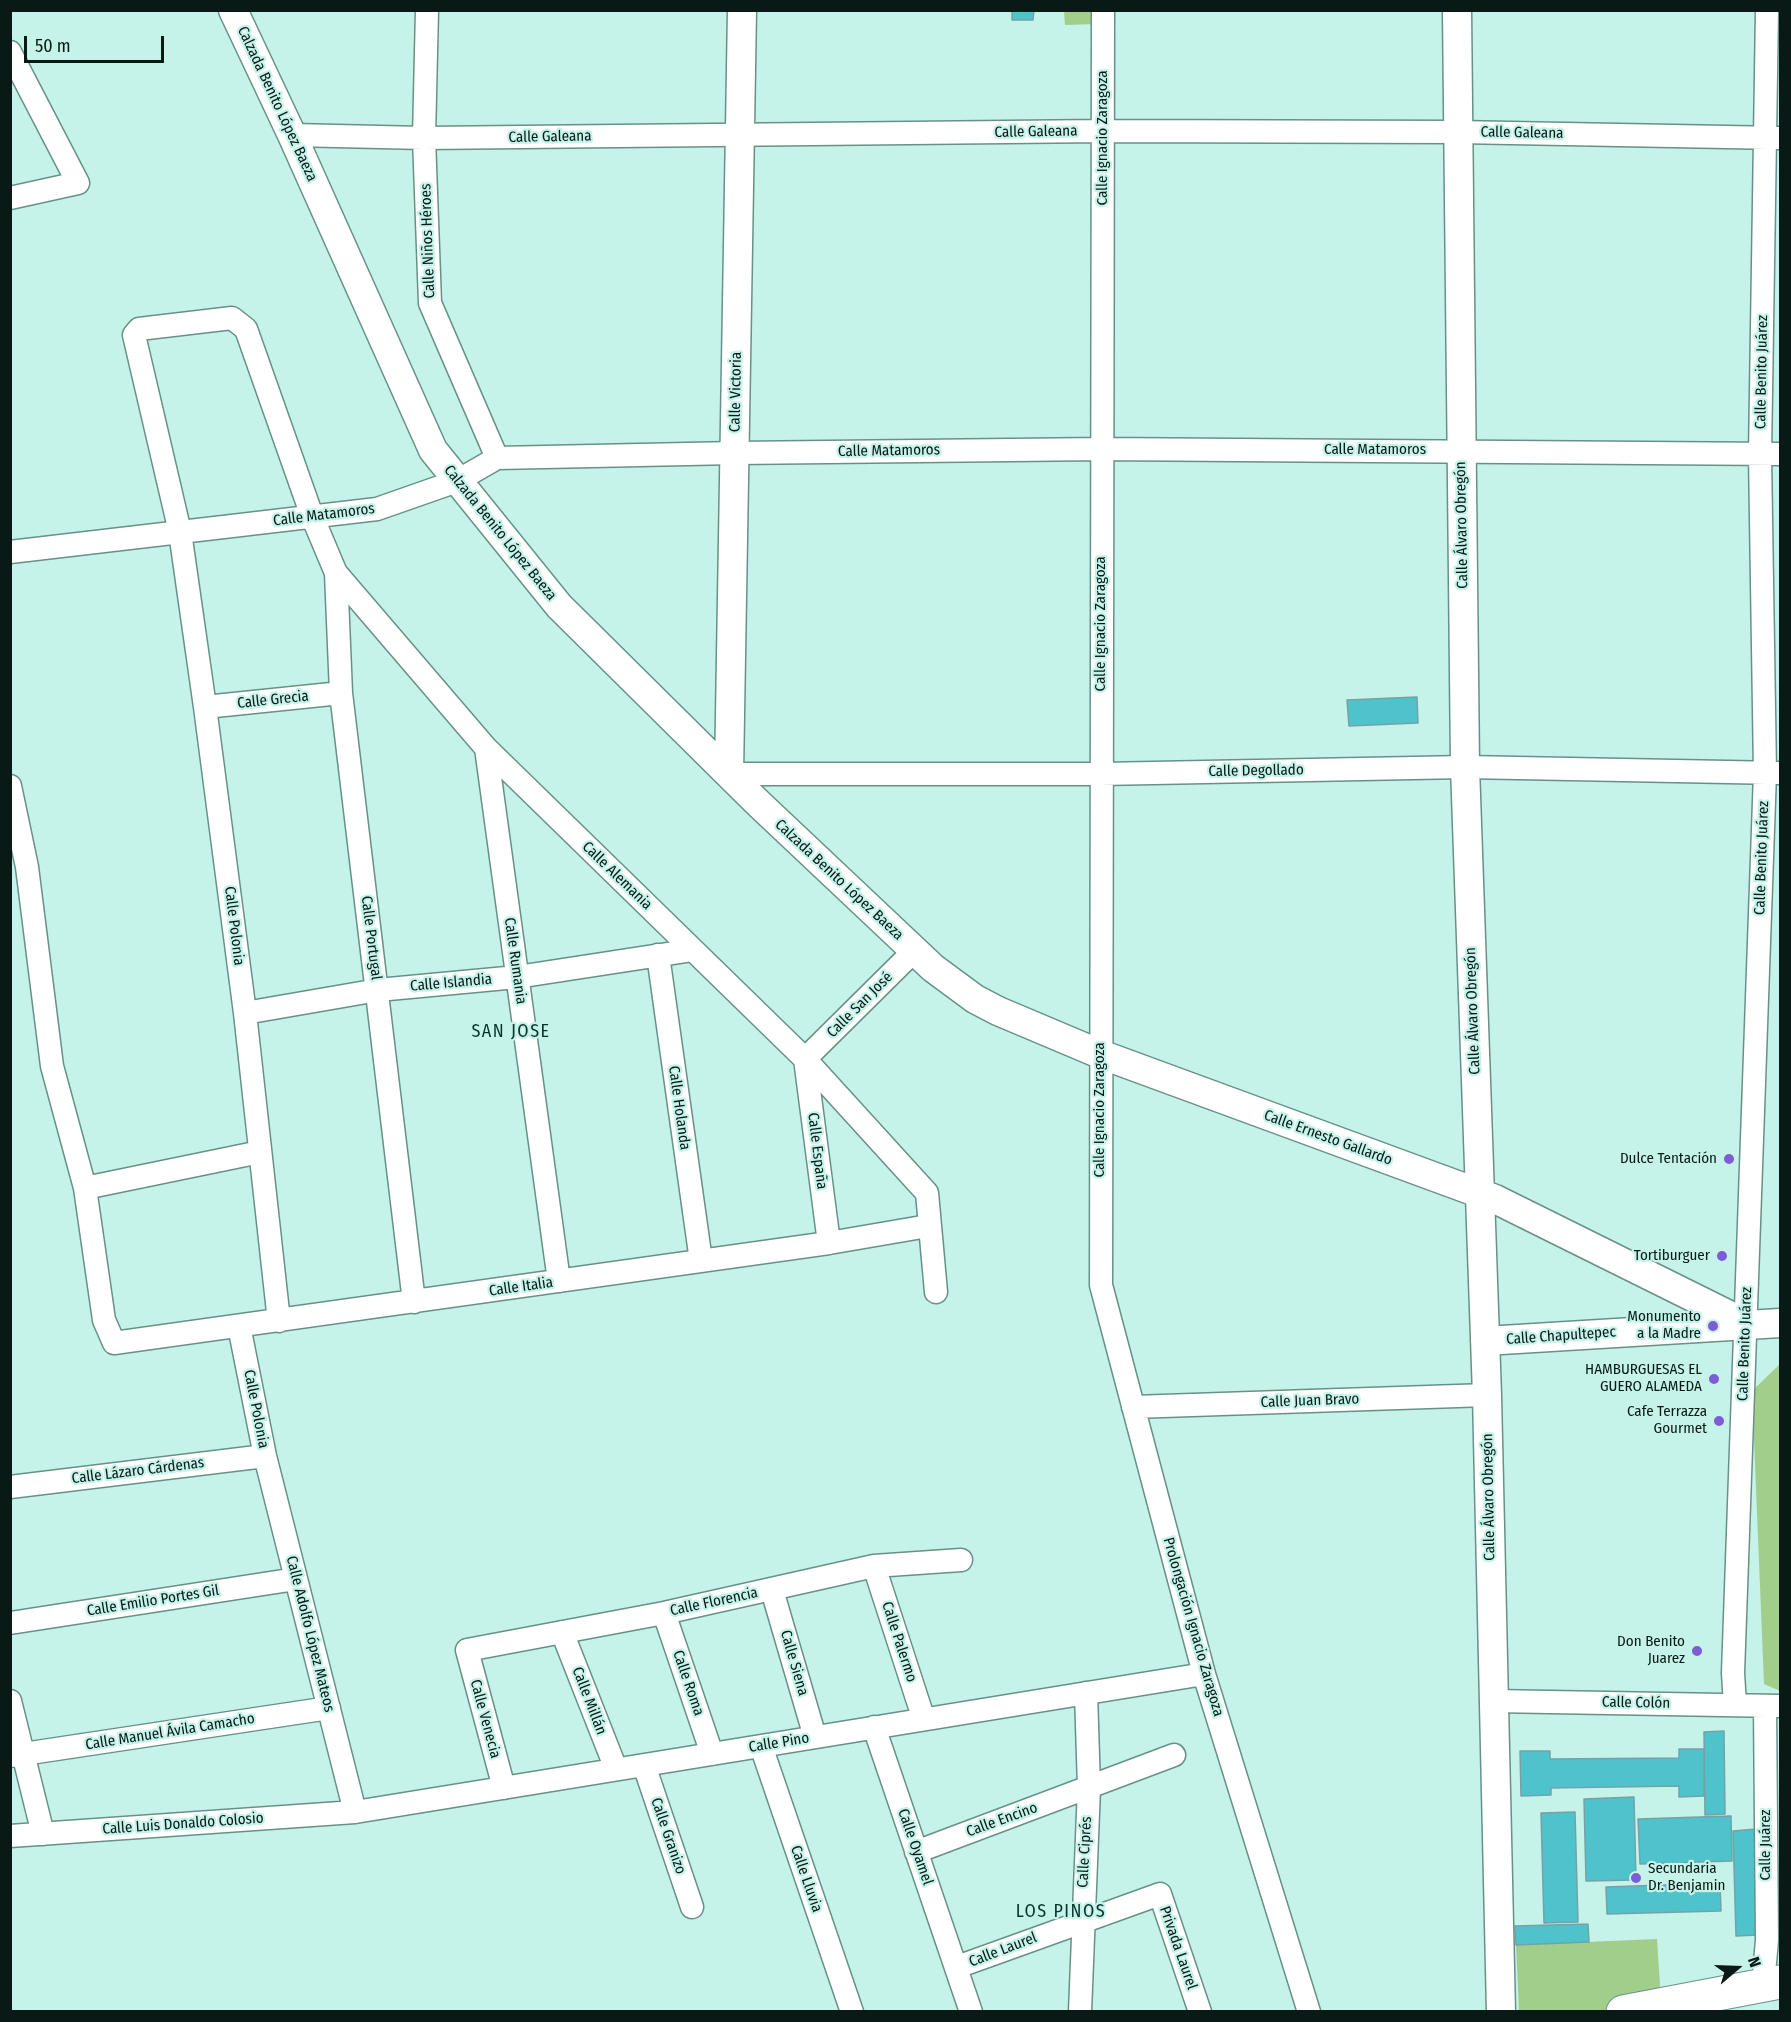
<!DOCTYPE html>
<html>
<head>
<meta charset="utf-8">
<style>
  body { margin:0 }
  #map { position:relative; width:1791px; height:2022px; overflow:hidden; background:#c5f3e9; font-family:"Fira Sans Condensed",sans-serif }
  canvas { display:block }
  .frame { position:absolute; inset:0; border:12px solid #081916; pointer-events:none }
  .north { position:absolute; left:1707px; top:1938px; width:60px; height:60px; -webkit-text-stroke:4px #c5f3e9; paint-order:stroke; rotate:71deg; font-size:16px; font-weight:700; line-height:24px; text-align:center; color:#081916 }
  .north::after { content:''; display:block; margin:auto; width:21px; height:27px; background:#081916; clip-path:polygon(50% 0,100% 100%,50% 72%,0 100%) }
  .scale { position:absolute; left:24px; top:36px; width:140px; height:27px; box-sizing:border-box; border:3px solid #081916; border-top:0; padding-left:8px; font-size:18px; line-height:21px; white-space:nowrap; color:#081916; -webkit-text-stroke:4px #c5f3e9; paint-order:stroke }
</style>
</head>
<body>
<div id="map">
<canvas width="1791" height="2022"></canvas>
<div class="frame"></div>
<div class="north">N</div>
<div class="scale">50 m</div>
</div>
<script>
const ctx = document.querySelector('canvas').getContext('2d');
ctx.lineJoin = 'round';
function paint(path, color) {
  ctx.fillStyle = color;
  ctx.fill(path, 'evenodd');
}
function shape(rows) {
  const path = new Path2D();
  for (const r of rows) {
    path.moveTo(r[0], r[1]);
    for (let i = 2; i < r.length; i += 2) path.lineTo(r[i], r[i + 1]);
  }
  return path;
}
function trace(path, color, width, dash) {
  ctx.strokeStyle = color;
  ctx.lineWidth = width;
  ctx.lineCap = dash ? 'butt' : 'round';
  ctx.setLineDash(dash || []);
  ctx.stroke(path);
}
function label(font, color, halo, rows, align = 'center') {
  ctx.font = font + ' "Fira Sans Condensed",sans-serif';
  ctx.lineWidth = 4.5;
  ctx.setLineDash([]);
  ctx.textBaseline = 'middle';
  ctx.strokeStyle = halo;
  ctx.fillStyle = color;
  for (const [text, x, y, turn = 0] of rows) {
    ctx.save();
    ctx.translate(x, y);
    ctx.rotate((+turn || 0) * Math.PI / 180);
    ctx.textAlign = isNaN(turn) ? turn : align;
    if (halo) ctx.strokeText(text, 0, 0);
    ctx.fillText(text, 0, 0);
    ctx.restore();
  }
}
const green = shape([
  [1064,11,1099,11,1098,24,1065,25],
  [1780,1364,1780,1691,1764,1684,1752,1391],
  [1657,1939,1661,1999,1603,2011,1519,2011,1516,1945]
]);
const building = shape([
  [1012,10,1034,10,1033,20,1012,20,1012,10],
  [1417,697,1418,723,1349,726,1347,700,1417,697],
  [1724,1731,1725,1814,1705,1815,1704,1732,1724,1731],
  [1679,1749,1704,1749,1704,1796,1679,1797,1679,1786,1551,1788,1551,1795,1521,1796,1520,1751,1550,1751,1550,1759,1679,1758,1679,1749],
  [1634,1797,1636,1880,1586,1881,1584,1799,1634,1797],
  [1575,1812,1578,1922,1544,1923,1541,1813,1575,1812],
  [1731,1816,1732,1861,1640,1864,1638,1819,1731,1816],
  [1756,1829,1758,1935,1736,1936,1733,1831,1756,1829],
  [1720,1883,1721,1911,1607,1914,1606,1887,1720,1883],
  [1588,1924,1589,1942,1516,1945,1515,1926,1588,1924]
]);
const minor = shape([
  [427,10,424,138,430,303,497,458],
  [1103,10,1101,1285,1204,1674,1309,2012],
  [10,52,78,183,10,198],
  [292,135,424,138,1103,131,1457,132,1780,138],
  [10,552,377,509,457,481,497,458,735,453,1102,449,1780,454],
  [336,573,341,693,414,1302],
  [205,707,341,693],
  [486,748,559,1281],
  [731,774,1101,774,1465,767,1780,773],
  [10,786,27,867,52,1066,85,1188,104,1320,114,1343,829,1243,928,1226],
  [658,955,701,1261],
  [245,1013,378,990,517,977,693,950],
  [85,1188,260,1152],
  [829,1243,805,1059,915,950],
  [279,1321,245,1013,205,707,180,532,134,335,139,329,232,318,246,329,312,516,336,573,486,748,805,1059,927,1193,936,1292],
  [239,1326,265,1456,355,1812],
  [1133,1407,1487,1395],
  [10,1487,265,1456],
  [874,1566,923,1717],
  [772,1590,815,1737],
  [664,1613,712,1754],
  [10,1623,296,1579],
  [562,1632,616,1769],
  [10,1701,43,1834],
  [1492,1701,1780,1706],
  [1735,1705,1733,1673,1765,773,1760,455,1767,10],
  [874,1727,971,2012],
  [761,1746,852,2012],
  [10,1756,329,1708],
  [644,1765,692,1907],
  [504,1788,467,1650,664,1613,874,1566,961,1560],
  [10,1836,355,1812,1204,1674],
  [916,1852,1174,1755],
  [957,1967,1160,1894,1200,2012],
  [1763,1985,1767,1940,1765,1706],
  [1080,2012,1089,1788,1086,1693]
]);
const tertiary = shape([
  [233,10,292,135,433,450,559,606,758,803,933,968,975,999,998,1011,1100,1054,1495,1199,1745,1323],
  [1457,10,1465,767,1487,1395,1501,2012],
  [729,773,742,10],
  [1485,1341,1780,1323]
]);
const primary = shape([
  [1623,2012,1780,1982]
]);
const markers = [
  [1729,1159,6,"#7e5cd6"],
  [1722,1256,6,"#7e5cd6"],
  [1713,1326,6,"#7e5cd6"],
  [1714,1379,6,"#7e5cd6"],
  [1719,1421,6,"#7e5cd6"],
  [1697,1651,6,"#7e5cd6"],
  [1636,1878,6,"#7e5cd6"]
];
const streetNames = [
  ["Calzada Benito López Baeza",277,104,65],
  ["Calle Galeana",1036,132,-1],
  ["Calle Galeana",1522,133,1],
  ["Calle Galeana",550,137,-1],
  ["Calle Ignacio Zaragoza",1103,138,-90],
  ["Calle Niños Héroes",428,241,-92],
  ["Calle Benito Juárez",1762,372,-89],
  ["Calle Victoria",736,392,-89],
  ["Calle Matamoros",1375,450],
  ["Calle Matamoros",889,451,-1],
  ["Calle Matamoros",324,515,-7],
  ["Calle Álvaro Obregón",1462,525,-91],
  ["Calzada Benito López Baeza",500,533,51],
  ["Calle Ignacio Zaragoza",1101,624,-90],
  ["Calle Grecia",273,700,-6],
  ["Calle Degollado",1256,771,-1],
  ["Calle Benito Juárez",1762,858,-88],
  ["Calle Alemania",617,876,44],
  ["Calzada Benito López Baeza",839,880,43],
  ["Calle Polonia",234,926,83],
  ["Calle Portugal",371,938,83],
  ["Calle Rumania",515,961,82],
  ["Calle Islandia",451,983,-5],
  ["Calle San José",860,1005,-45],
  ["Calle Álvaro Obregón",1473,1011,-92],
  ["Calle Holanda",679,1108,82],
  ["Calle Ignacio Zaragoza",1100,1110,-90],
  ["Calle Ernesto Gallardo",1328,1138,20],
  ["Calle España",817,1151,83],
  ["Calle Italia",521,1287,-8],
  ["Calle Chapultepec",1561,1336,-4],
  ["Calle Benito Juárez",1745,1344,-88],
  ["Calle Juan Bravo",1310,1401,-2],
  ["Calle Polonia",256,1409,79],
  ["Calle Lázaro Cárdenas",138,1471,-7],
  ["Calle Álvaro Obregón",1489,1497,-91],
  ["Calle Emilio Portes Gil",153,1601,-9],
  ["Calle Florencia",714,1602,-12],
  ["Prolongación Ignacio Zaragoza",1193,1627,74],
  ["Calle Adolfo López Mateos",310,1634,76],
  ["Calle Palermo",899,1642,72],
  ["Calle Siena",794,1663,74],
  ["Calle Roma",688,1683,71],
  ["Calle Millán",589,1701,69],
  ["Calle Colón",1636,1703,1],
  ["Calle Venecia",485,1719,75],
  ["Calle Manuel Ávila Camacho",170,1732,-9],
  ["Calle Pino",779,1743,-9],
  ["Calle Encino",1002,1820,-20],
  ["Calle Luis Donaldo Colosio",183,1824,-4],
  ["Calle Granizo",668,1836,71],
  ["Calle Juárez",1766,1845,-90],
  ["Calle Oyamel",915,1847,71],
  ["Calle Ciprés",1085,1852,-87],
  ["Calle Lluvia",806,1879,71],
  ["Privada Laurel",1178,1948,71],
  ["Calle Laurel",1003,1950,-21]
];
const poiNames = [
  ["Dulce Tentación",1717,1159],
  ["Tortiburguer",1710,1256],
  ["Monumento",1701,1317],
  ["a la Madre",1701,1334],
  ["HAMBURGUESAS EL",1702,1370],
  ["GUERO ALAMEDA",1702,1387],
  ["Cafe Terrazza",1707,1412],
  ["Gourmet",1707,1429],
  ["Don Benito",1685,1642],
  ["Juarez",1685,1659],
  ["Secundaria",1648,1869,"left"],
  ["Dr. Benjamin",1648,1886,"left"]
];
const quarterNames = [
  ["SAN JOSE",511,1032],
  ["LOS PINOS",1061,1912]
];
paint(green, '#a2ce8b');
paint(building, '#4fc3cc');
trace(building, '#75a2a6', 1.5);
trace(minor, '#679188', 25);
trace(tertiary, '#679188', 31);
trace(primary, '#679188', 35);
trace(minor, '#fff', 22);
trace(tertiary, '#fff', 28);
trace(primary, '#fff', 33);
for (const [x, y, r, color] of markers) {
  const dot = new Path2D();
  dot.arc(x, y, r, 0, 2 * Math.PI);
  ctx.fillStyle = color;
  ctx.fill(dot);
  trace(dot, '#c5f3e9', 2);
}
label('15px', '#081916', '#c5f3e9', streetNames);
label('15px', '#081916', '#c5f3e9', poiNames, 'right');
ctx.letterSpacing = '1.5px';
label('18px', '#07342d', '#c5f3e9', quarterNames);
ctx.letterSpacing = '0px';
</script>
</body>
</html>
